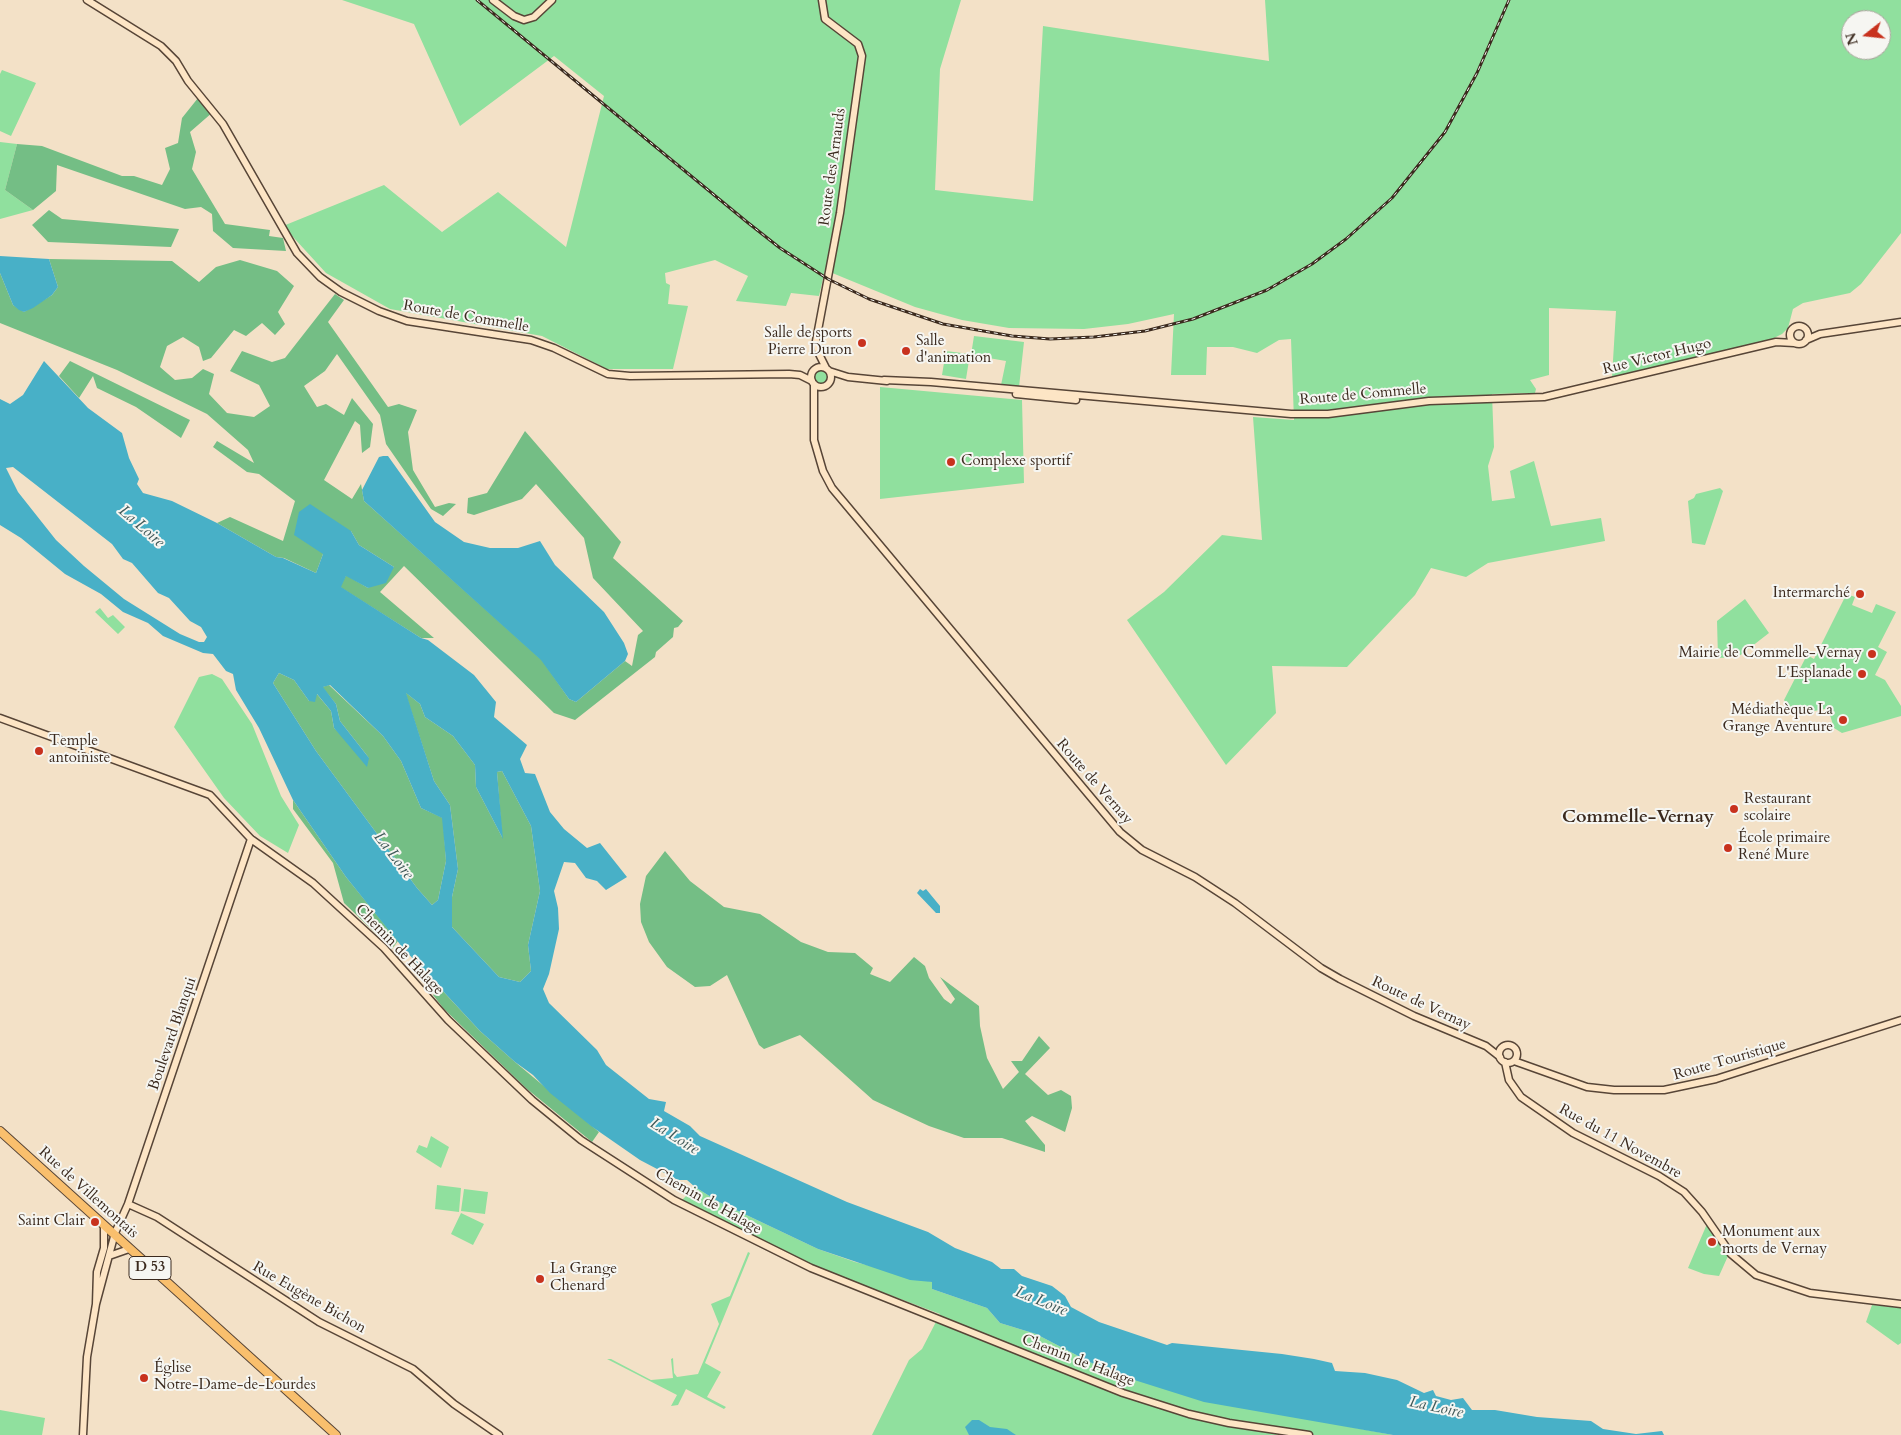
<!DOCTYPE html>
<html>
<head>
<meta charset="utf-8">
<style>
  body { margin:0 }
  #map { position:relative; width:1901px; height:1435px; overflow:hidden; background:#f3e1c7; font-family:Cardo,serif }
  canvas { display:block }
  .north { position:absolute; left:1841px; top:10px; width:50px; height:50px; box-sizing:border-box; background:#f6f6f2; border:1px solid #aba49d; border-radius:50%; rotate:254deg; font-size:14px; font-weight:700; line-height:20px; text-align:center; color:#3b2a1e }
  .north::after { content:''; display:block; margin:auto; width:18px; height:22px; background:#c8321e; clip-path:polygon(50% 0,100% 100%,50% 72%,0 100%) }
</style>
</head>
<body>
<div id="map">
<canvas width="1901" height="1435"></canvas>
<div class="north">N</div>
</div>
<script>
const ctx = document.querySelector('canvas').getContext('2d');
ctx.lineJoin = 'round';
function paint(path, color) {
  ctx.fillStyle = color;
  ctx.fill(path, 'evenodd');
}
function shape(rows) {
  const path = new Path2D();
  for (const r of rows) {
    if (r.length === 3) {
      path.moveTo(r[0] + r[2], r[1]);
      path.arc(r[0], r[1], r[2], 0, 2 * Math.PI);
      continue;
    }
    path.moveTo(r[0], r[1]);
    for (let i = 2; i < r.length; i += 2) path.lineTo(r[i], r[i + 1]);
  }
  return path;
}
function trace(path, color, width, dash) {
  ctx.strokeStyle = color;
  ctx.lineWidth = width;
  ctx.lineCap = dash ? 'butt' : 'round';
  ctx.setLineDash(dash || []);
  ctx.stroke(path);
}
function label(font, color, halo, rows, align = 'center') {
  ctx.font = font + ' Cardo,serif';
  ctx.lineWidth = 4;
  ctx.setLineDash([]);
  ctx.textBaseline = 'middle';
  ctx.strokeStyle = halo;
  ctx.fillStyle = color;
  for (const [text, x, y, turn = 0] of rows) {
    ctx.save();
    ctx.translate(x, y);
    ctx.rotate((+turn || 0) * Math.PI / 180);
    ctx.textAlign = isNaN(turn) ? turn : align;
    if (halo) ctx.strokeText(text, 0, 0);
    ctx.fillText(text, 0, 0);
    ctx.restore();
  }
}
const green = shape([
  [342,0,961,0,940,69,935,190,1033,201,1043,26,1269,61,1265,0,1901,0,1901,233,1861,284,1850,293,1803,303,1793,309,1788,328,1782,334,1772,339,1612,377,1616,311,1549,308,1549,375,1530,380,1536,389,1535,393,1492,394,1494,447,1488,466,1492,501,1515,498,1510,471,1534,461,1551,526,1601,518,1605,541,1488,563,1466,577,1431,568,1415,595,1347,667,1272,666,1276,713,1226,765,1127,620,1164,592,1222,535,1262,540,1253,417,1294,420,1291,339,1279,340,1257,353,1233,347,1207,347,1206,375,1171,375,1174,314,1128,324,1084,329,1009,328,962,320,915,307,825,270,819,296,791,293,786,306,736,301,748,276,715,260,665,273,666,283,670,285,668,304,688,306,673,369,607,369,542,336,390,309,326,273,283,226,384,185,442,232,498,192,566,247,604,96,554,56,460,126,414,24],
  [1851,20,1881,20,1881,50,1851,50],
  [2,70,36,83,11,136,0,131,0,74],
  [0,142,17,144,5,190,33,210,0,219],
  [974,336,1024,342,1019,387,1001,385,1006,361,971,355],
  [946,351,970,354,966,379,942,375],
  [822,378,8],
  [880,387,1022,400,1024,483,880,499],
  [1720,488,1723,491,1705,545,1692,543,1688,501,1694,498,1696,494],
  [1842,592,1855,597,1852,605,1872,613,1876,604,1896,612,1878,647,1887,652,1875,675,1885,680,1901,706,1901,716,1842,733,1834,728,1830,715,1825,709,1803,713,1787,705,1784,700,1807,655,1814,659,1844,599,1840,596],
  [1745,599,1769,633,1738,657,1718,658,1717,621],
  [100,608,108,618,113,615,125,627,118,634,95,612],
  [212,674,222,679,252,724,281,796,299,825,288,853,260,836,224,798,174,727,199,677],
  [431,1136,449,1147,441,1168,416,1152,419,1145,427,1148],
  [437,1185,461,1188,459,1212,435,1209],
  [695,1187,719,1202,818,1249,855,1262,932,1282,932,1289,987,1308,1000,1323,1036,1334,1109,1372,1314,1420,1393,1435,872,1435,909,1360,922,1349,940,1314,813,1266,681,1201],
  [464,1189,488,1192,485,1214,461,1211],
  [461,1213,484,1224,473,1245,451,1234],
  [1707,1224,1728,1256,1719,1276,1704,1274,1688,1268],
  [748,1252,750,1253,705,1363,721,1372,707,1397,726,1407,724,1409,686,1389,678,1405,671,1406,677,1395,607,1359,611,1359,651,1380,673,1378,671,1359,673,1358,674,1373,677,1377,698,1374,719,1324,711,1304,730,1296],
  [1872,1305,1901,1308,1901,1343,1898,1345,1866,1322],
  [0,1410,45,1418,42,1435,0,1435]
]);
const forest = shape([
  [198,98,213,112,190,132,196,152,192,169,225,224,270,230,269,236,283,238,286,251,233,248,213,231,212,214,201,207,185,209,57,165,56,191,33,210,5,190,17,144,42,146,122,176,134,176,162,185,170,169,165,148,178,143,182,118],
  [49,210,62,219,179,229,171,247,48,242,32,225],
  [49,259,172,261,199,282,216,267,240,260,277,271,294,286,278,312,285,324,275,335,262,323,246,336,234,330,211,358,203,361,199,347,183,337,167,346,160,367,175,380,192,378,203,369,214,374,209,394,227,413,254,417,270,406,259,385,230,371,242,351,272,362,285,358,335,294,344,300,328,322,388,407,399,404,417,410,408,432,413,470,435,507,449,503,456,504,443,516,431,509,386,444,380,415,337,354,325,371,304,386,317,407,326,404,344,415,352,398,373,424,370,447,362,453,360,425,355,421,324,480,352,499,361,484,364,501,542,660,569,699,576,702,625,661,632,666,638,635,643,631,593,578,584,538,536,484,522,499,474,515,467,513,468,498,487,493,525,431,621,542,613,558,683,621,678,627,674,628,673,637,656,652,655,657,575,720,554,713,404,566,380,592,434,638,421,638,340,587,346,575,368,588,394,567,359,545,351,531,323,554,316,573,284,558,276,557,217,523,230,517,283,541,295,501,259,474,247,472,213,447,217,441,254,463,248,450,207,414,117,370,0,323,0,273,13,305,24,312,52,295,58,287],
  [70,361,190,420,181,438,136,407,97,388,93,376,79,398,59,376],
  [279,673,294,680,309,701,316,693,331,711,334,728,369,758,340,721,336,704,322,687,329,685,383,736,401,761,421,808,443,818,446,861,438,900,432,905,417,888,316,751,273,683],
  [405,692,420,704,425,717,453,736,475,765,476,787,502,837,497,772,502,771,531,826,540,891,528,945,531,971,520,982,499,977,452,927,452,897,458,869,450,805,434,781],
  [293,800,346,877,398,941,392,949,344,903,333,863,293,809],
  [665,851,690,881,724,907,760,914,801,942,828,952,855,953,873,968,870,974,890,982,914,957,925,966,929,978,944,999,951,1004,955,999,940,977,979,1006,980,1026,987,1058,1003,1089,1019,1072,1011,1061,1022,1061,1039,1036,1050,1048,1025,1074,1048,1095,1061,1090,1071,1096,1072,1108,1065,1132,1032,1116,1025,1121,1045,1145,1045,1152,1002,1138,964,1138,929,1126,873,1100,800,1035,764,1049,759,1045,727,975,710,986,695,987,667,967,649,942,641,922,640,904,646,876],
  [440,988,480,1031,515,1062,599,1132,592,1142,527,1089,444,1009,433,995]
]);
const water = shape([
  [0,256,49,259,58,287,52,295,33,308,24,312,19,310,13,305,0,273],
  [44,361,88,408,122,433,129,458,139,479,137,484,143,493,172,501,217,523,276,557,283,558,316,573,323,554,294,535,299,512,310,504,351,531,359,545,394,567,386,583,368,588,346,576,341,587,421,638,428,640,474,675,496,702,494,717,527,745,520,759,525,773,535,774,550,812,564,829,587,848,600,843,627,877,606,890,597,881,586,878,575,863,564,862,554,891,558,908,559,929,549,974,543,989,549,1003,597,1050,606,1065,649,1099,666,1102,664,1111,690,1126,700,1136,847,1202,928,1232,955,1248,992,1262,1001,1269,1014,1269,1022,1276,1052,1286,1065,1296,1071,1307,1099,1322,1167,1345,1172,1343,1282,1354,1314,1359,1332,1363,1335,1371,1365,1373,1397,1380,1424,1393,1433,1390,1436,1396,1451,1400,1463,1398,1472,1410,1495,1410,1537,1417,1591,1421,1603,1429,1636,1434,1662,1431,1664,1435,1393,1435,1204,1402,1109,1372,1036,1334,1000,1323,987,1308,932,1289,932,1282,910,1280,818,1249,719,1202,695,1187,687,1180,678,1180,640,1160,591,1126,550,1093,533,1075,515,1062,480,1031,403,948,346,877,293,800,259,728,236,690,233,674,226,671,213,654,203,653,163,636,148,623,123,612,101,594,65,574,21,538,0,525,0,399,10,404,23,395],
  [13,467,112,544,123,559,132,563,158,593,169,598,190,621,201,627,207,637,204,642,199,642,180,634,124,599,84,566,56,540,18,492,6,468],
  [279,673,294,680,309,701,315,702,317,694,331,711,334,728,367,767,369,758,340,721,336,704,323,687,330,685,383,736,401,761,421,808,442,818,446,861,438,900,432,905,417,888,316,751,273,683],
  [406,693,420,704,425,717,453,736,475,765,476,787,503,839,497,772,502,771,531,826,540,891,528,945,531,971,520,982,499,977,452,927,452,897,458,869,450,805,434,781],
  [383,456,388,456,435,522,464,542,490,548,518,548,540,541,555,565,604,612,624,643,628,654,625,661,576,702,569,699,541,660,364,501,362,490,379,457],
  [920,889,923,891,926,889,940,906,940,913,936,913,917,893],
  [972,1420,979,1420,990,1427,1007,1429,1016,1435,969,1435,965,1427]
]);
const secondary = shape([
  [87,0,161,46,176,61,188,81,223,124,297,253,320,277,341,292,379,311,407,321,531,340,554,348,608,374,630,376,789,374,800,375,812,381],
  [493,0,514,16,524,20,534,17,552,0],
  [822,0,825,19,858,44,862,56,840,213,816,341,819,354,826,368],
  [1799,335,9],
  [1806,340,1820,334,1901,322],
  [821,377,10],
  [829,371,848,377,887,381],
  [884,380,931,382,1291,414,1328,414,1429,401,1544,397,1776,342,1794,343],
  [814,384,814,440,823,471,832,488,1120,832,1142,850,1195,877,1235,903,1321,968,1340,979,1414,1016,1486,1046,1500,1057],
  [1016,394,1076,400],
  [0,718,210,795,251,839,313,883,384,948,448,1020,532,1100,581,1140,674,1200,811,1268,1123,1393,1189,1414,1229,1423,1309,1435],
  [1508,1054,9],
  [1514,1061,1587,1087,1614,1090,1664,1090,1716,1079,1901,1020],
  [1505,1062,1509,1080,1521,1097,1573,1133,1659,1176,1684,1192,1702,1212,1731,1254,1756,1275,1810,1293,1901,1304],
  [128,1204,157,1217,319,1322,413,1369,454,1404,499,1435],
  [109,1256,129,1249],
  [96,1304,115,1233,128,1204,251,839],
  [83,1435,87,1357,96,1304,97,1272,104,1248,104,1226]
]);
const primary = shape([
  [0,1131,336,1435]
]);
const rail = shape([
  [477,0,747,222,780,248,828,279,869,299,943,324,1012,336,1050,339,1094,337,1145,331,1193,319,1267,290,1312,264,1346,239,1392,198,1445,132,1477,73,1509,0]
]);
const markers = [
  [862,343,5,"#c8321e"],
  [906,351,5,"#c8321e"],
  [951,462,5,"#c8321e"],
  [1860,594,5,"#c8321e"],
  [1872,654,5,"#c8321e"],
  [1862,674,5,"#c8321e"],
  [1843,720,5,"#c8321e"],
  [39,751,5,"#c8321e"],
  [1734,809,5,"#c8321e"],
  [1728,848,5,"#c8321e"],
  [95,1222,5,"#c8321e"],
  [1712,1242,5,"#c8321e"],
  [540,1279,5,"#c8321e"],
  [144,1378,5,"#c8321e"]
];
const shields = [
  [150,1268,42]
];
const shieldNames = [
  ["D 53",150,1268]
];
const streetNames = [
  ["Route des Arnauds",833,167,-82],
  ["Route de Commelle",466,317,10],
  ["Rue Victor Hugo",1657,357,-14],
  ["Route de Commelle",1363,395,-5],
  ["Route de Vernay",1094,782,49],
  ["Chemin de Halage",399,950,46],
  ["Route de Vernay",1421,1004,25],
  ["Boulevard Blanqui",173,1034,-71],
  ["Route Touristique",1730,1060,-16],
  ["Rue du 11 Novembre",1620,1142,29],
  ["Rue de Villemontais",88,1193,42],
  ["Chemin de Halage",708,1202,29],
  ["Rue Eugène Bichon",309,1298,30],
  ["Chemin de Halage",1078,1361,21]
];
const poiNames = [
  ["Salle de sports",852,334,"right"],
  ["Pierre Duron",852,351,"right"],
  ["Salle",916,342],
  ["d'animation",916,359],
  ["Complexe sportif",961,462],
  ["Intermarché",1850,594,"right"],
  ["Mairie de Commelle-Vernay",1862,654,"right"],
  ["L'Esplanade",1852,674,"right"],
  ["Médiathèque La",1833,711,"right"],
  ["Grange Aventure",1833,728,"right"],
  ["Temple",49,742],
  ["antoiniste",49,759],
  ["Restaurant",1744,800],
  ["scolaire",1744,817],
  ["École primaire",1738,839],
  ["René Mure",1738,856],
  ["Saint Clair",85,1222,"right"],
  ["Monument aux",1722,1233],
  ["morts de Vernay",1722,1250],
  ["La Grange",550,1270],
  ["Chenard",550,1287],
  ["Église",154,1369],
  ["Notre-Dame-de-Lourdes",154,1386]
];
const waterNames = [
  ["La Loire",141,527,41],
  ["La Loire",393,856,53],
  ["La Loire",674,1137,32],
  ["La Loire",1041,1302,22],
  ["La Loire",1436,1408,12]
];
const quarterNames = [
  ["Commelle-Vernay",1638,818]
];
paint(green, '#90e09e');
paint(forest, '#74be85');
paint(water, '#48b0c7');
trace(secondary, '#574537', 9);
trace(primary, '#574537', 10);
trace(secondary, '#fde5c5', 6);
trace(primary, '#f9bf6d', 8);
trace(rail, '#3b2a1e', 3);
trace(rail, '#f6f6f2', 1, [4]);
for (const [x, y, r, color] of markers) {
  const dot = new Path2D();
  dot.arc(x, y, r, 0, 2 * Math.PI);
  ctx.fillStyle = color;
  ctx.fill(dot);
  trace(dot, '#f6f6f2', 2);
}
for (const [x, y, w] of shields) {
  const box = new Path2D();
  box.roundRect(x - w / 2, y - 11.5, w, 23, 4);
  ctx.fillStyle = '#f6f6f2';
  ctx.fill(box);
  trace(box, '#3b2a1e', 1);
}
label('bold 14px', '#3b2a1e', null, shieldNames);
label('15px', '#3b2a1e', '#f6f6f2', streetNames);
label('15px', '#3b2a1e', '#f6f6f2', poiNames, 'left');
label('italic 16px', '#405959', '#f6f6f2', waterNames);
label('bold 18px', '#3b2a1e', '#f6f6f2', quarterNames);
</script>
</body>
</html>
